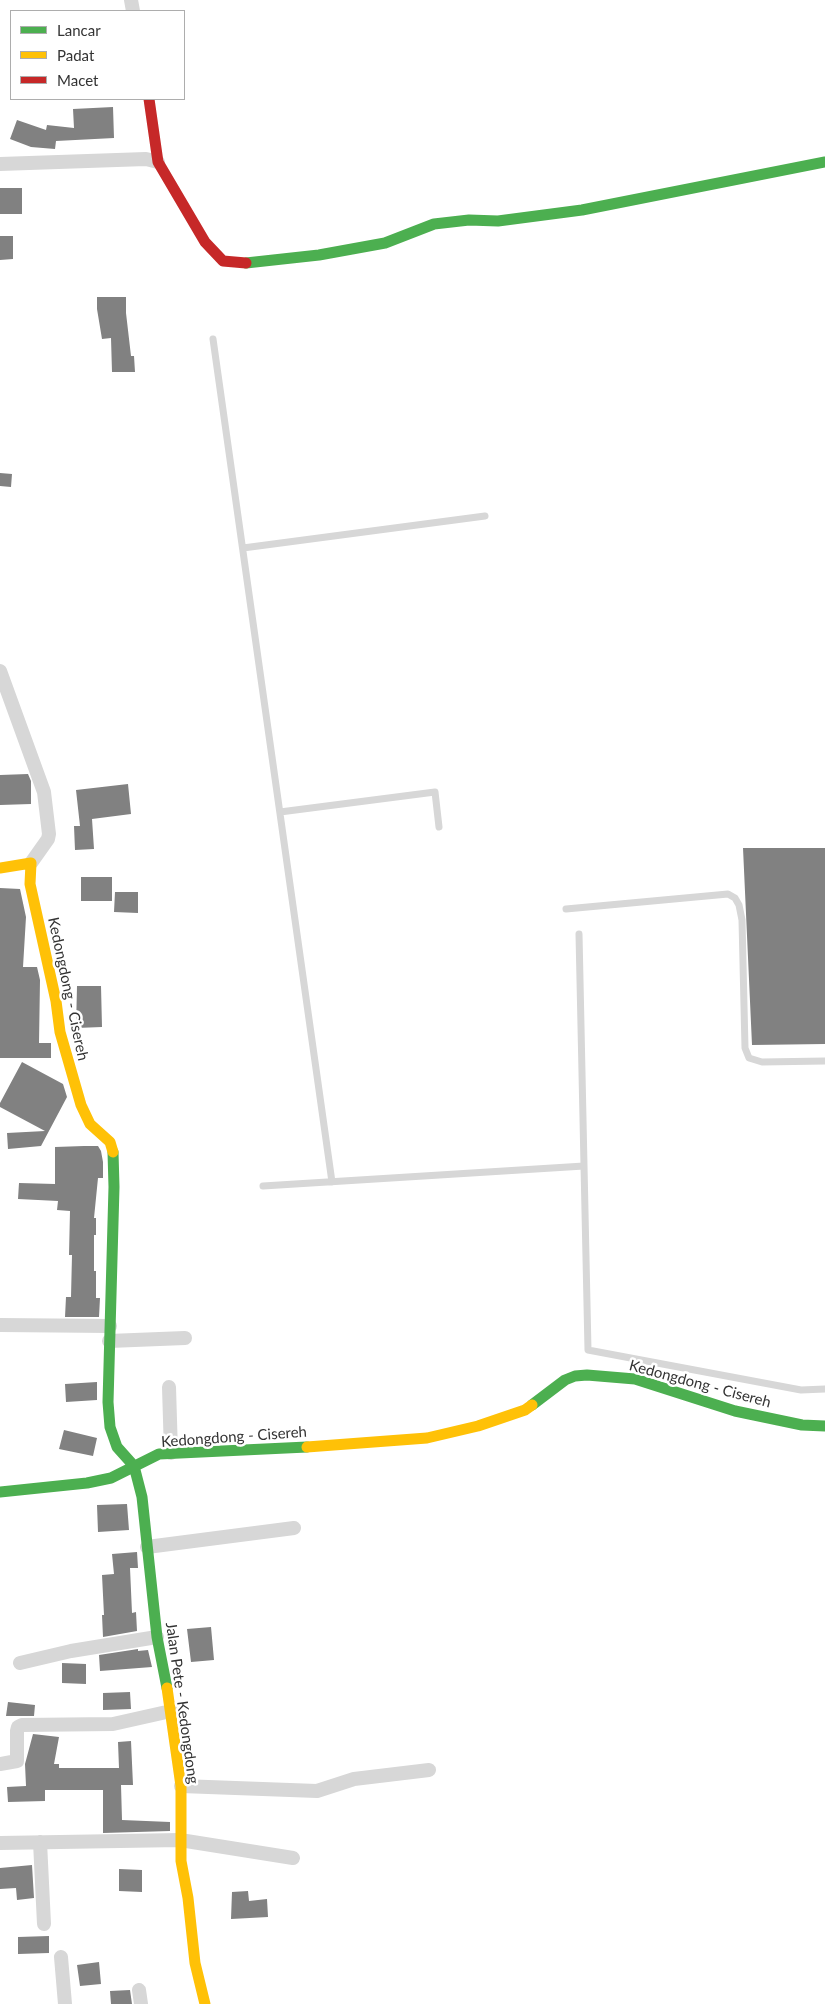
<!DOCTYPE html>
<html>
<head>
<meta charset="utf-8">
<style>
  body { margin:0 }
  #map { position:relative; width:825px; height:2004px; overflow:hidden; background:#fff; font-family:Lato,sans-serif }
  canvas { display:block }
  .legend { position:absolute; left:10px; top:10px; width:175px; height:90px; box-sizing:border-box; background:#fff; border:1px solid #adadad; margin:0; padding:6px 9px; list-style:none; font-size:15px; color:#333 }
  .legend li { display:flex; align-items:center; gap:10px; height:25px }
  .legend b { width:25px; border:1px solid #adadad }
</style>
</head>
<body>
<div id="map">
<canvas width="825" height="2004"></canvas>
<ul class="legend">
<li><b style="height:6px;background:#4caf50"></b>Lancar</li>
<li><b style="height:6px;background:#ffc107"></b>Padat</li>
<li><b style="height:6px;background:#c62828"></b>Macet</li>
</ul>
</div>
<script>
const ctx = document.querySelector('canvas').getContext('2d');
ctx.lineJoin = 'round';
function paint(path, color) {
  ctx.fillStyle = color;
  ctx.fill(path, 'evenodd');
}
function shape(rows) {
  const path = new Path2D();
  for (const r of rows) {
    path.moveTo(r[0], r[1]);
    for (let i = 2; i < r.length; i += 2) path.lineTo(r[i], r[i + 1]);
  }
  return path;
}
function trace(path, color, width, dash) {
  ctx.strokeStyle = color;
  ctx.lineWidth = width;
  ctx.lineCap = dash ? 'butt' : 'round';
  ctx.setLineDash(dash || []);
  ctx.stroke(path);
}
function label(font, color, halo, rows, align = 'center') {
  ctx.font = font + ' Lato,sans-serif';
  ctx.lineWidth = 5;
  ctx.setLineDash([]);
  ctx.textBaseline = 'middle';
  ctx.strokeStyle = halo;
  ctx.fillStyle = color;
  for (const [text, x, y, turn = 0] of rows) {
    ctx.save();
    ctx.translate(x, y);
    ctx.rotate((+turn || 0) * Math.PI / 180);
    ctx.textAlign = isNaN(turn) ? turn : align;
    if (halo) ctx.strokeText(text, 0, 0);
    ctx.fillText(text, 0, 0);
    ctx.restore();
  }
}
const building = shape([
  [113,107,114,138,56,141,55,149,31,147,10,139,17,120,46,130,47,125,74,128,73,109],
  [0,188,22,188,22,214,0,214],
  [0,236,13,236,13,259,0,260],
  [97,297,126,297,126,313,131,356,134,356,135,372,112,372,111,338,102,339,97,309],
  [0,473,12,474,11,487,0,486],
  [28,774,31,781,31,804,0,805,0,775],
  [128,784,131,814,92,819,94,849,75,850,74,826,80,826,76,790],
  [743,848,825,848,825,1044,752,1045],
  [81,877,112,877,112,901,81,901],
  [0,888,20,889,26,917,23,967,37,967,40,980,39,1043,51,1043,51,1058,0,1058],
  [115,892,138,892,138,913,114,912],
  [77,986,101,986,102,1027,76,1028],
  [22,1062,63,1084,67,1097,41,1146,8,1149,7,1133,45,1131,0,1107,0,1103],
  [84,1146,98,1146,101,1151,103,1162,103,1178,98,1178,94,1218,96,1218,96,1235,94,1235,94,1271,96,1271,96,1298,100,1298,99,1317,65,1317,66,1297,71,1297,72,1255,69,1255,70,1211,57,1210,58,1201,18,1199,19,1183,55,1184,55,1147],
  [97,1382,97,1400,66,1402,65,1384],
  [64,1430,97,1438,93,1456,59,1449],
  [127,1504,129,1530,98,1532,97,1505],
  [137,1552,138,1568,130,1568,132,1613,136,1612,137,1631,103,1637,102,1615,104,1615,102,1575,114,1574,112,1554],
  [211,1627,214,1660,191,1662,187,1629],
  [138,1649,138,1651,148,1650,152,1667,100,1671,99,1655],
  [62,1663,86,1664,86,1684,62,1683],
  [130,1692,131,1709,103,1710,103,1693],
  [8,1702,35,1705,34,1716,6,1716],
  [33,1734,59,1737,54,1764,59,1764,59,1768,119,1768,118,1742,131,1741,133,1785,121,1785,122,1820,170,1822,170,1831,103,1833,103,1790,45,1790,45,1801,8,1802,7,1787,26,1786,25,1764],
  [32,1865,34,1898,17,1900,16,1888,0,1889,0,1868],
  [119,1869,142,1870,142,1892,119,1891],
  [248,1891,249,1901,267,1899,268,1917,231,1919,232,1892],
  [49,1936,49,1953,18,1954,18,1937],
  [99,1962,101,1984,80,1986,77,1965],
  [130,1990,132,2004,111,2004,110,1991]
]);
const lane = shape([
  [213,339,332,1182],
  [243,548,485,516],
  [280,812,435,792,439,827],
  [566,909,728,894,735,898,739,905,742,920,745,1048,749,1058,762,1062,825,1061],
  [579,934,588,1350,801,1390,825,1389],
  [263,1186,584,1166]
]);
const street = shape([
  [131,0,133,11],
  [0,164,146,159,158,162],
  [0,671,44,792,49,834,48,839,31,863],
  [0,1325,110,1326],
  [109,1341,185,1338],
  [169,1387,171,1453],
  [147,1547,294,1528],
  [20,1663,71,1651,157,1637],
  [0,1764,17,1761,17,1731,18,1727,22,1725,113,1724,171,1711],
  [181,1786,317,1791,354,1779,429,1770],
  [40,1842,44,1924],
  [0,1843,180,1840,293,1858],
  [61,1957,65,2004],
  [139,1990,141,2004]
]);
const fast = shape([
  [246,263,319,255,385,243,434,224,469,220,498,221,582,210,825,162],
  [113,1152,114,1187,108,1402,110,1427,117,1447,134,1466,142,1497,157,1637,167,1688],
  [532,1405,565,1380,575,1376,587,1375,635,1379,735,1411,802,1425,825,1426],
  [0,1492,87,1483,111,1478,159,1454,307,1447]
]);
const slow = shape([
  [0,868,31,863,30,884,56,1001,60,1032,81,1105,90,1124,110,1142,113,1152],
  [307,1447,427,1438,478,1426,525,1410,532,1405],
  [167,1688,181,1786,181,1861,188,1898,195,1963,205,2004]
]);
const jam = shape([
  [149,99,158,162,205,242,223,261,246,263]
]);
const streetNames = [
  ["Kedongdong - Cisereh",68,989,78],
  ["Kedongdong - Cisereh",700,1384,15],
  ["Kedongdong - Cisereh",234,1437,-4],
  ["Jalan Pete - Kedongdong",182,1703,82]
];
paint(building, '#818181');
trace(lane, '#d7d7d7', 7);
trace(street, '#d7d7d7', 14);
trace(fast, '#4caf50', 11);
trace(slow, '#ffc107', 11);
trace(jam, '#c62828', 11);
label('15px', '#333', '#fff', streetNames);
</script>
</body>
</html>
